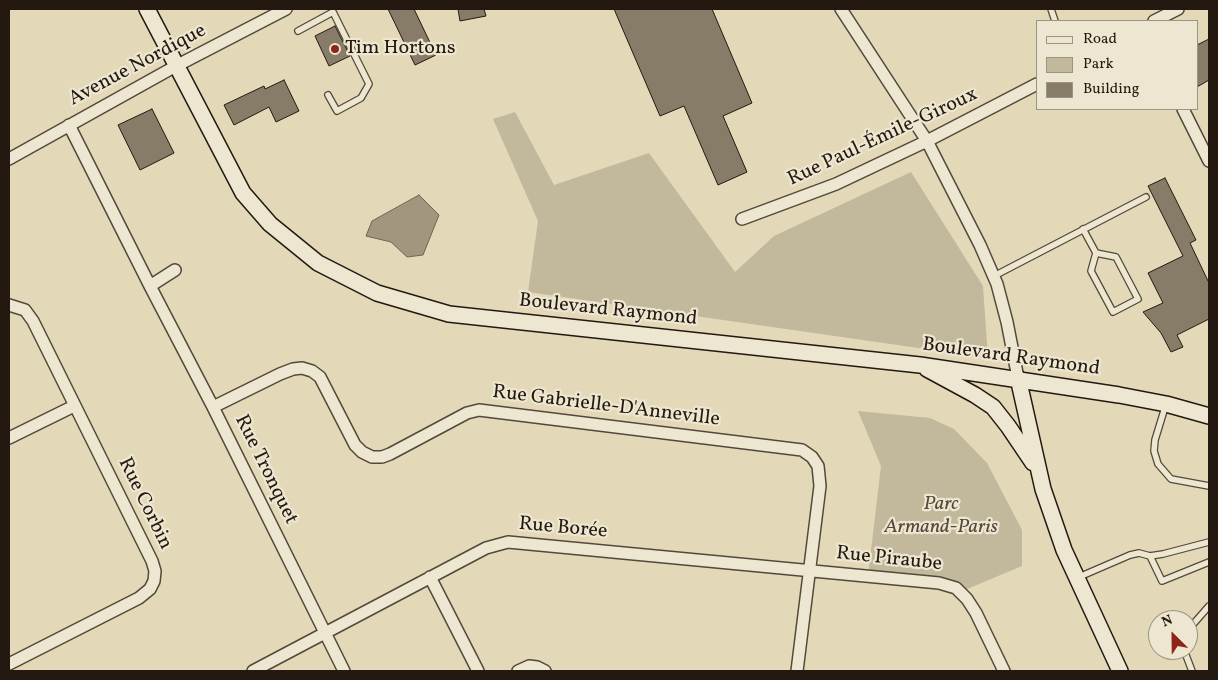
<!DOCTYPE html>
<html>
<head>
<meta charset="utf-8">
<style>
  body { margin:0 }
  #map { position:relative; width:1218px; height:680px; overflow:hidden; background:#e3d8b7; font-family:Vollkorn,serif }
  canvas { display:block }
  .frame { position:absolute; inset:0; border:10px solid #231910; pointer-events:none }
  .legend { position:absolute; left:1036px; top:20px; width:162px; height:90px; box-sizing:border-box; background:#ede6d0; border:1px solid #9c9483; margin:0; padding:6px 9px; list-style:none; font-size:15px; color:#231910 }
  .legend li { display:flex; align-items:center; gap:10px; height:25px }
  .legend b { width:25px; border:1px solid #9c9483 }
  .north { position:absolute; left:1148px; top:610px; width:50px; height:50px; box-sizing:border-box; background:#ede6d0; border:1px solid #9c9483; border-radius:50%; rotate:337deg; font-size:14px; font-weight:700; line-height:20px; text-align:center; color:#231910 }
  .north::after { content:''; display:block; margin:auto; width:18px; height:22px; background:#8f2418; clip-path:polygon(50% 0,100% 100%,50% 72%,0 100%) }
</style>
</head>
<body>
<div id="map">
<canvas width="1218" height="680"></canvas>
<div class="frame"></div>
<ul class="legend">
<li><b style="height:6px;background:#ede6d0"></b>Road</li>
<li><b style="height:14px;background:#c2b89b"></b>Park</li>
<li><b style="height:14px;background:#877c67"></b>Building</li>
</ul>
<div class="north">N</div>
</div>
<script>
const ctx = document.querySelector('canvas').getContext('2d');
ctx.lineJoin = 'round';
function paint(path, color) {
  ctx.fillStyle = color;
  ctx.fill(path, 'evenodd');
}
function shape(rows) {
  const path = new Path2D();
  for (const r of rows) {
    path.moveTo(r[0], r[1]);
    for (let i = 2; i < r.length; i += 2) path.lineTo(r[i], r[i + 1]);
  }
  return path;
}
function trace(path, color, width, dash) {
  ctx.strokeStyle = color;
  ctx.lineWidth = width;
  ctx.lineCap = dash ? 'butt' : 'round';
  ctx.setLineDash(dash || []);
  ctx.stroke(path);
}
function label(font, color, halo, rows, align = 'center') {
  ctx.font = font + ' Vollkorn,serif';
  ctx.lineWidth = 4.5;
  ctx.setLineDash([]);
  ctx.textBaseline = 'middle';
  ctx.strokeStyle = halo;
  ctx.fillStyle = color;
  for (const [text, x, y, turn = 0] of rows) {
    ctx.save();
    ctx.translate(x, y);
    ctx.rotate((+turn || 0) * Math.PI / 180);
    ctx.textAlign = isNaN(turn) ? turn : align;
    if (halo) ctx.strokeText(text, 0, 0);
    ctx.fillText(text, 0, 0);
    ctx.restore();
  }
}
const green = shape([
  [515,112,554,185,649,153,735,272,774,236,911,172,983,286,988,358,528,292,538,221,493,119],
  [858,411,930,418,954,429,987,463,1022,530,1022,566,960,592,868,576,881,466]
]);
const water = shape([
  [419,195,439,215,423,255,407,257,391,242,366,236,372,221,419,195]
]);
const building = shape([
  [388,9,414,9,436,55,415,65,388,9],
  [458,9,484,9,486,16,460,21,458,9],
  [614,9,712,9,752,103,723,116,747,172,718,185,684,106,660,116,614,9],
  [335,26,350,56,329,66,315,36,335,26],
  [1209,39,1209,80,1197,87,1197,45,1209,39],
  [284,80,299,111,276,122,269,107,234,125,224,105,264,86,265,89,284,80],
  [152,109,174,153,140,170,118,125,152,109],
  [1165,178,1196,240,1190,243,1209,283,1209,319,1177,335,1183,347,1171,352,1161,333,1143,312,1163,303,1148,273,1183,256,1148,186,1165,178]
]);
const lane = shape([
  [1051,9,1055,21],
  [298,31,333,12,369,84,361,98,337,111,328,95],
  [1083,229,1096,253,1091,271,1113,312,1138,299,1116,257,1096,253],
  [994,276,1146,197],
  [1166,404,1155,440,1154,451,1158,464,1171,479,1209,486],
  [1150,556,1162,581,1209,562],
  [1079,577,1130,555,1139,553,1150,556,1163,554,1209,542],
  [1188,630,1209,606],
  [1184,650,1192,671]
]);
const street = shape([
  [841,9,927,141,980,245,997,284,1007,322,1018,378],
  [1154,21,1178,9],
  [1183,109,1209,161],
  [69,125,150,286,213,407,344,671],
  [9,159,176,66,286,9],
  [742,219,836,184,927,141,1037,84],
  [150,286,175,270],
  [9,305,25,310,33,321,152,561,155,571,154,581,150,589,139,598,9,664],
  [213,407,280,374,293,369,302,368,312,371,320,377,355,445,362,452,372,457,382,457,390,454,467,413,479,410,802,450,812,457,818,466,820,486,797,671],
  [9,438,74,406],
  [430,577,478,671],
  [253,671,486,548,508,542,939,583,956,588,967,599,976,613,1004,671],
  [518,671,529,666,537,667,545,671]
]);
const secondary = shape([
  [147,9,243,193,270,224,318,263,377,293,449,314,920,365,1119,395,1166,404,1209,416],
  [927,369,975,395,993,407,1008,426,1033,463],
  [1018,378,1043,489,1064,550,1120,671]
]);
const markers = [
  [335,49,5,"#8f2418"]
];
const poiNames = [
  ["Tim Hortons",345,49]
];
const streetNames = [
  ["Avenue Nordique",138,66,-28],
  ["Rue Paul-Émile-Giroux",883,138,-25],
  ["Boulevard Raymond",608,311,6],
  ["Boulevard Raymond",1011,358,8],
  ["Rue Gabrielle-D'Anneville",606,407,7],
  ["Rue Tronquet",265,470,64],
  ["Rue Corbin",144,504,64],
  ["Rue Borée",563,529,5],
  ["Rue Piraube",889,560,6]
];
const parkNames = [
  ["Parc",941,505],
  ["Armand-Paris",941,528]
];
paint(green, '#c2b89b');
paint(water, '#a2977e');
trace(water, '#6f6552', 1);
paint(building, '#877c67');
trace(building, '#231910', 1);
trace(lane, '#53493a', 8);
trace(street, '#53493a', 14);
trace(secondary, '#231910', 18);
trace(lane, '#ede6d0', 5.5);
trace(street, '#ede6d0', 11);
trace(secondary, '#ede6d0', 15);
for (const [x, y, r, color] of markers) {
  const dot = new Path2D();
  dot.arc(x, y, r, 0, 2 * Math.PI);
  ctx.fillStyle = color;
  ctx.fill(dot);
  trace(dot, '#ede6d0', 2);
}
label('20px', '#231910', '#ede6d0', poiNames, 'left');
label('20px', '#231910', '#ede6d0', streetNames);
label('italic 20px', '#53493a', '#ede6d0', parkNames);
</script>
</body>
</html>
